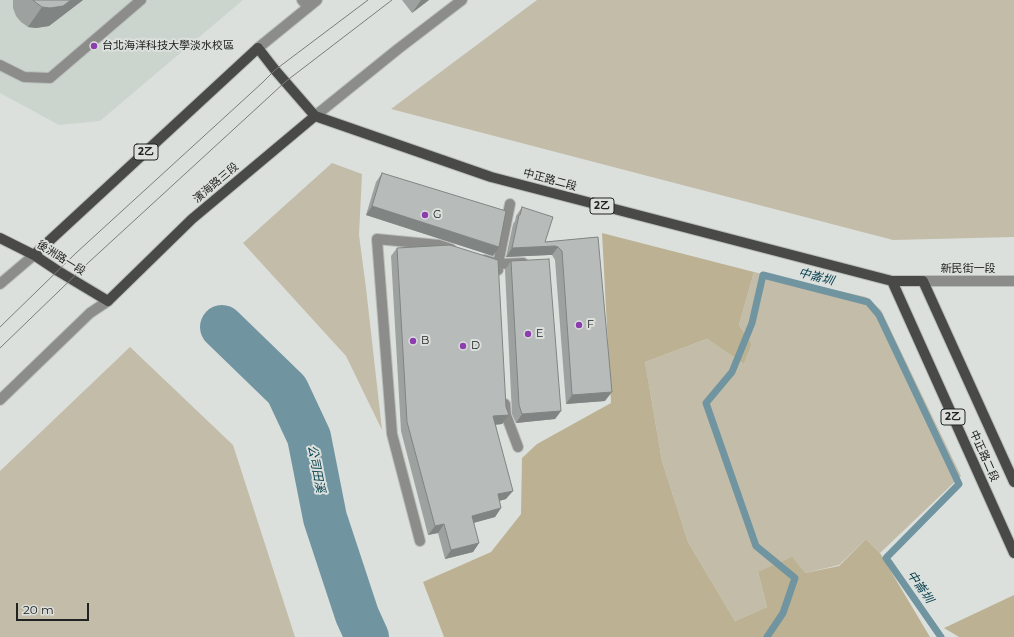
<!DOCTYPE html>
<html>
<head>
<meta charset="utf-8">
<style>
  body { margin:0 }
  #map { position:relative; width:1014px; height:637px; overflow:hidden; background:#dce0dd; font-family:Montserrat,sans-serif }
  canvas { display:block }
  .scale { position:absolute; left:16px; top:603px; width:73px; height:18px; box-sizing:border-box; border:2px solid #212322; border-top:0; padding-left:5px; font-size:12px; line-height:14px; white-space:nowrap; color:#212322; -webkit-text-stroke:3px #dce0dd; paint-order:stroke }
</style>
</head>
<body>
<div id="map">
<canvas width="1014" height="637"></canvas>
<div class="scale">20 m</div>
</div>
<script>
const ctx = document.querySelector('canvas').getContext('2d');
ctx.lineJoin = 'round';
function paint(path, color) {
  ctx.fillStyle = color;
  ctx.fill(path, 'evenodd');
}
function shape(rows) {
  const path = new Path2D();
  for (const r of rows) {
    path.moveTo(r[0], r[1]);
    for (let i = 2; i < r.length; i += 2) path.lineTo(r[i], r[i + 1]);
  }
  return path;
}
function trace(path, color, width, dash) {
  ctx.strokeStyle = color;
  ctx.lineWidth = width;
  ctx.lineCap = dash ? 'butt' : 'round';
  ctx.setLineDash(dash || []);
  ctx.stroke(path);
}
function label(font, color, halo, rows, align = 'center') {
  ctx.font = font + ' Montserrat,"Noto Sans TC",sans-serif';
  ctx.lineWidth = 4;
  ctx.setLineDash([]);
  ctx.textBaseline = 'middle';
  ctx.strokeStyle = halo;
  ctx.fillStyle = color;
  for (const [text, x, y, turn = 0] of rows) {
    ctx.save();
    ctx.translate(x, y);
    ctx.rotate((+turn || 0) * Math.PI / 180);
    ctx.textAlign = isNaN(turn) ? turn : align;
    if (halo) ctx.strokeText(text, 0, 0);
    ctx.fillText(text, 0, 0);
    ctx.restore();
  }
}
const built = shape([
  [0,0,243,0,100,121,59,125,0,93]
]);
const green = shape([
  [537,0,1014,0,1014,237,893,240,391,109],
  [332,163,362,174,359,235,366,288,382,430,346,356,243,243],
  [754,272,866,297,881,310,961,476,880,553,866,539,839,565,805,573,758,572,767,607,735,621,688,542,662,461,645,362,707,339,744,364,752,344,739,325],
  [130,347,233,445,295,637,0,637,0,471]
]);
const forest = shape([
  [602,233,754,272,739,325,752,344,744,364,707,339,645,362,662,461,688,542,735,621,767,607,758,572,792,557,805,573,839,566,866,539,880,553,930,637,444,637,423,582,491,552,521,514,522,458,537,444,611,403],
  [1014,595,1014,637,959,637,944,628]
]);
const stream = shape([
  [767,637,783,613,795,578,756,546,706,403,732,372,752,323,763,275,868,302,879,315,959,484,886,558,941,637]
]);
const river = shape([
  [222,327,287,390,309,437,325,518,357,615,367,637]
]);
const service = shape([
  [302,0,308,7],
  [0,65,24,77,50,78,141,0]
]);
const pedestrian = shape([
  [485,260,498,264,523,263],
  [498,270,498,264,510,204],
  [505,404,506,415,518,447],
  [420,541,392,434,377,239,439,245,451,249]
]);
const minor = shape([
  [923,281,1014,281]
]);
const tertiary = shape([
  [258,48,317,0],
  [315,116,398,49,462,0],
  [0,284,34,255],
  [0,400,90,313,108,301]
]);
const primary = shape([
  [0,238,34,255,58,271,108,301,192,219,315,116],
  [34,255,258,48,275,70,315,116,491,177,892,281,923,281,1014,482],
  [892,281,1014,553]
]);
const tram = shape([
  [0,327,76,253,262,83,275,70,368,0],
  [0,348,89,262,271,95,285,82,392,0]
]);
const wall = shape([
  [13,0,83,0,49,26,36,28,28,27,21,22,16,16,13,8],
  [402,0,429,0,412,13],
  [382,173,493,256,366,215,376,182],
  [522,207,545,242,598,237,605,401,566,404,555,260,552,255,549,255,506,257,513,224,515,221,516,216],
  [397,248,506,407,509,415,502,424,496,425,506,499,499,501,501,508,495,517,473,523,479,543,473,552,445,559,438,533,428,535,401,431,391,256],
  [511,261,561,411,555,419,516,423,512,414,505,270]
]);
const shadedWall = shape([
  [71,0,83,0,49,26,36,28,28,27,42,7],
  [421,0,429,0,412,13],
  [372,206,499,247,493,256,366,215],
  [555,246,558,247,552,255,549,255,506,257,512,248],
  [612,392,605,401,566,404,572,395],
  [561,411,555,419,516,423,522,414],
  [509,415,502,424,487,425,493,416],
  [513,491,506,499,491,503,498,494],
  [501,508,495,517,466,525,472,516],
  [444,524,438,533,428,535,435,526],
  [479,543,473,552,445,559,451,550]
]);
const building = shape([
  [33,0,71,0,63,6,50,8,42,7,35,2,33,0],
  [382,173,506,211,499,247,372,206,382,173],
  [522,207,553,217,545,242,598,237,612,392,572,395,562,251,558,247,555,246,512,248,519,215,520,215,522,207],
  [450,245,498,260,506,407,509,415,493,416,513,491,498,494,501,508,472,516,479,543,451,550,444,524,435,526,407,422,397,248,450,245],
  [549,259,561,411,522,414,519,405,511,261,549,259]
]);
const markers = [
  [94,46,4,"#8d3eae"],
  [425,215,4,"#8d3eae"],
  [579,325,4,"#8d3eae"],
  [528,334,4,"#8d3eae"],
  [413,341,4,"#8d3eae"],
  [463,346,4,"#8d3eae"]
];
const shields = [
  [146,152,24],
  [602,206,24],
  [953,417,24]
];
const shieldNames = [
  ["2乙",146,152],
  ["2乙",602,206],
  ["2乙",953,417]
];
const poiNames = [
  ["台北海洋科技大學淡水校區",102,46],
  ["G",433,215],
  ["F",587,325],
  ["E",536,334],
  ["B",421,341],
  ["D",471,346]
];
const streetNames = [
  ["中正路二段",550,180,15],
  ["濱海路三段",216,183,-40],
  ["後洲路一段",61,258,32],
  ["新民街一段",968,269],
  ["中正路二段",984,456,66]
];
const waterNames = [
  ["中崙圳",816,277,14],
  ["公司田溪",316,469,79],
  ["中崙圳",920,587,55]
];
paint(built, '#cbd5ce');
paint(green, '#c3bca8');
paint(forest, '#bcb293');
trace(stream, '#7095a0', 7);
trace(river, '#7095a0', 44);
trace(service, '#babebb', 12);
trace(pedestrian, '#babebb', 12);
trace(minor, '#babebb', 12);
trace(tertiary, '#babebb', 12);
trace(primary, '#babebb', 12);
trace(service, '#8c8d8b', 10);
trace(pedestrian, '#8c8d8b', 10);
trace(minor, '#8c8d8b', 10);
trace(tertiary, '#8c8d8b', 10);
trace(primary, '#494a48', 10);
trace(tram, '#7a7d7b', 1);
paint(wall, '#9da2a1');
paint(shadedWall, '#808483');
paint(building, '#b7bcbb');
trace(building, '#808483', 1);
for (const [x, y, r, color] of markers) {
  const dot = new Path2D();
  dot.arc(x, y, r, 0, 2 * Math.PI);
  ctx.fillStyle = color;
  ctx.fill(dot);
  trace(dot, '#dce0dd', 1.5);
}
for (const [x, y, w] of shields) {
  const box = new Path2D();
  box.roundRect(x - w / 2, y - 8, w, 16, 3);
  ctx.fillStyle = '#dce0dd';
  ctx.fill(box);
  trace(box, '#212322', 1);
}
label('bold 10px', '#212322', null, shieldNames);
label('11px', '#212322', '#dce0dd', poiNames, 'left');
label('11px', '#212322', '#dce0dd', streetNames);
label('italic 12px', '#033e4c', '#dce0dd', waterNames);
</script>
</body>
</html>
